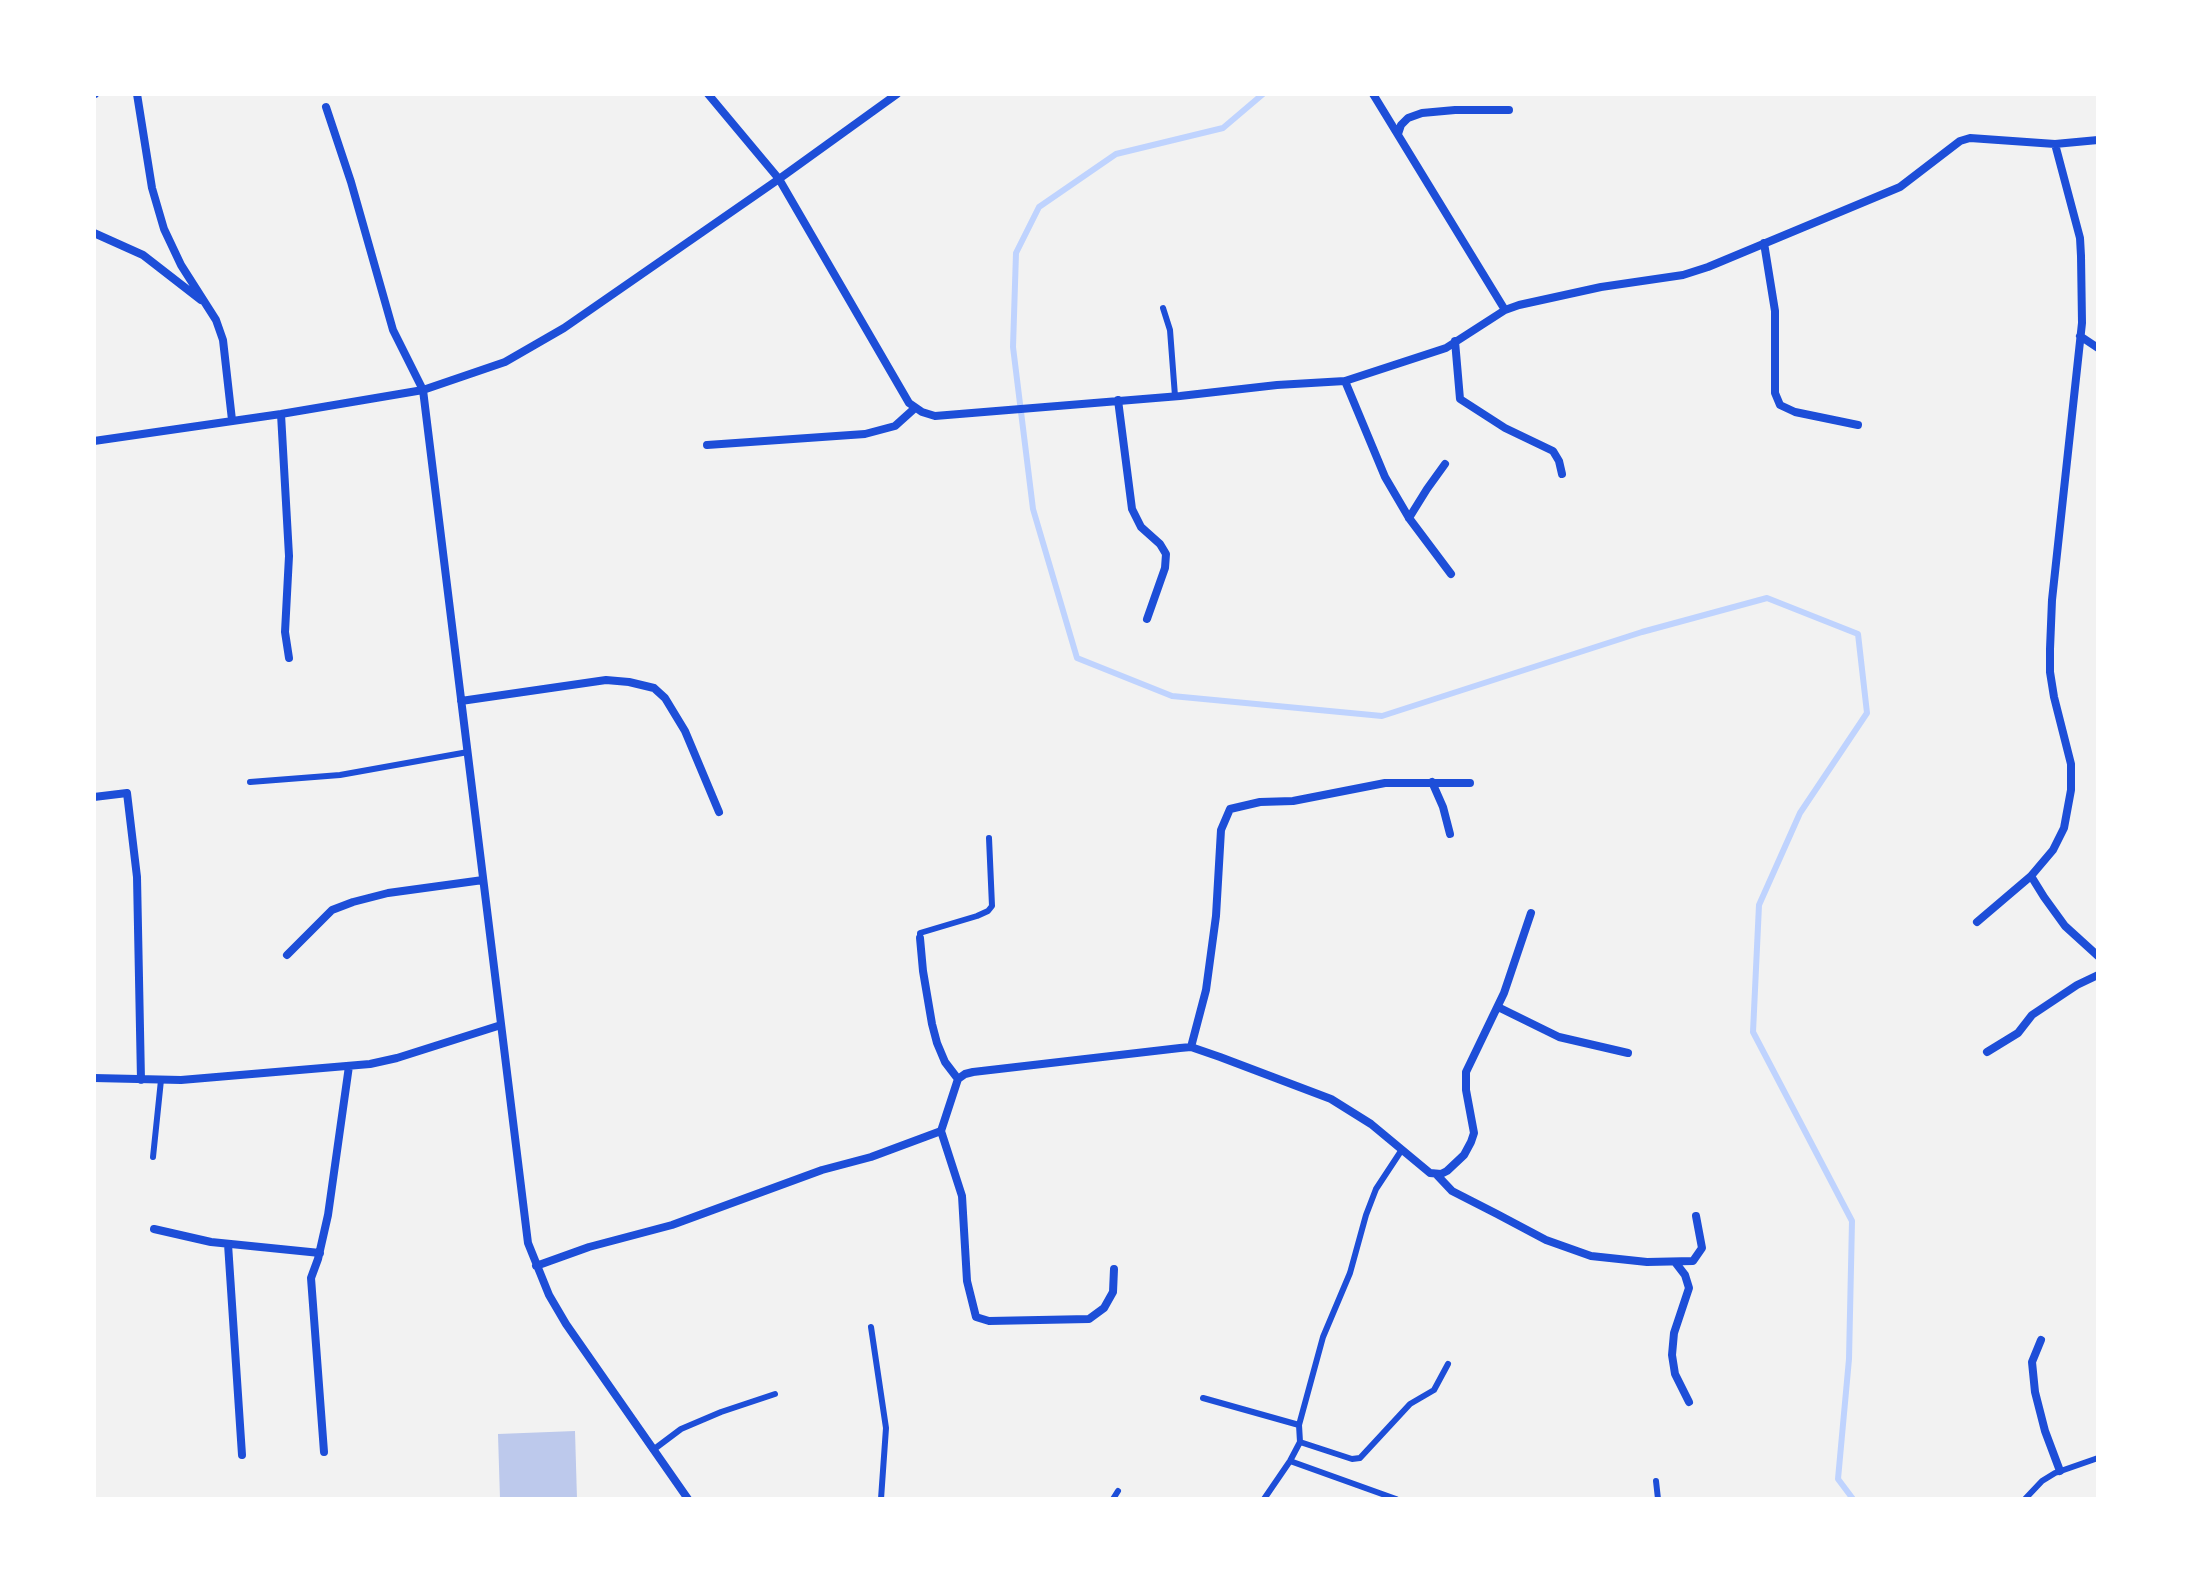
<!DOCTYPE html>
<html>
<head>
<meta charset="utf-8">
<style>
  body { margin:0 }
  #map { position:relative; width:2192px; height:1593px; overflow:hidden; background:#f2f2f2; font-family:"IBM Plex Sans",sans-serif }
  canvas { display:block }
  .frame { position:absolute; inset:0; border:96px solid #fff; pointer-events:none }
</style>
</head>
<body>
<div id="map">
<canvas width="2192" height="1593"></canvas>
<div class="frame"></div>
</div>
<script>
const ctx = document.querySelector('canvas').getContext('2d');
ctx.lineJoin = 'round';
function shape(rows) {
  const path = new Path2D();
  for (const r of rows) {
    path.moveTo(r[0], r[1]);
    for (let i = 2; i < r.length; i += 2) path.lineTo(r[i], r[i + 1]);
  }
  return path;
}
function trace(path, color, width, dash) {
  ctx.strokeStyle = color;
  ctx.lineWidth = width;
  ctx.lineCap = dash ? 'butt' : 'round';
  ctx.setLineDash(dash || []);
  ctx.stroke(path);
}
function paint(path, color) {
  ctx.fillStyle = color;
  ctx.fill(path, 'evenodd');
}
const stream = shape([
  [1263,94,1223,128,1116,154,1039,207,1016,253,1013,347,1033,509,1077,658,1172,696,1382,716,1642,632,1767,598,1858,634,1867,713,1800,813,1759,905,1753,1032,1852,1221,1849,1359,1838,1479,1853,1499]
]);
const building = shape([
  [575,1431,577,1499,500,1499,498,1434]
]);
const service = shape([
  [1163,308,1170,330,1175,396],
  [250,782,340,775,468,752],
  [920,938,920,933,977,916,988,911,992,906,989,838],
  [153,1157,161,1080],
  [871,1327,886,1428,881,1499],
  [1203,1398,1299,1425],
  [1300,1442,1299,1425,1323,1337,1350,1273,1366,1215,1376,1189,1401,1151],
  [653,1450,681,1429,721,1412,775,1394],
  [1290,1461,1396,1499],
  [1656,1481,1658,1499],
  [1113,1499,1118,1491],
  [1264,1499,1290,1461,1300,1442,1352,1459,1360,1458,1410,1404,1434,1390,1448,1364],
  [2025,1499,2042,1481,2055,1473,2098,1458]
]);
const minor = shape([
  [94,94,95,94],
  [137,94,152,188,164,229,181,265,216,320,223,340,232,420],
  [708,94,779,179,909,403,922,412,935,416,1180,396,1277,385,1345,381,1446,348,1505,310,1519,305,1601,287,1683,275,1708,267,1900,187,1960,141,1970,138,2055,144,2098,140],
  [1373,94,1505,310],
  [326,107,351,182,393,330,423,390,528,1243,549,1295,566,1324,688,1499],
  [1398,134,1401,125,1408,118,1422,113,1455,110,1509,110],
  [94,233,143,255,201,300],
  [1764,243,1775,311,1775,393,1780,405,1795,412,1858,425],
  [2080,336,2098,348],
  [1455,341,1460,399,1505,428,1553,451,1559,461,1562,474],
  [1345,381,1385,477,1409,518,1451,574],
  [1118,400,1132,509,1141,527,1160,544,1166,554,1165,568,1147,619],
  [281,414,289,556,285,632,289,658],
  [94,441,281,414,423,390,505,362,564,328,779,179,897,94],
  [707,445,865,434,895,426,915,408],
  [1409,518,1427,489,1445,464],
  [461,701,606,680,629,682,654,688,665,698,685,731,719,812],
  [1432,782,1443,807,1450,834],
  [94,797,127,793,137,877,141,1080],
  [2031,876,2044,897,2065,926,2098,956],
  [1977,922,2031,876,2053,850,2064,828,2071,790,2071,764,2054,697,2050,672,2050,649,2052,600,2082,323,2081,256,2080,238,2055,144],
  [920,938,923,971,932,1024,937,1043,945,1062,958,1079],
  [287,955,332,910,353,902,388,893,483,880],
  [1498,1007,1559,1037,1628,1053],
  [1191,1047,1206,990,1216,916,1221,830,1230,809,1260,802,1293,801,1385,783,1470,783],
  [1987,1052,2018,1033,2032,1015,2077,985,2098,975],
  [94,1078,181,1080,370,1064,397,1058,501,1025],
  [941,1131,962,1196,967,1281,976,1317,989,1321,1089,1319,1104,1308,1113,1292,1114,1269],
  [1436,1174,1452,1191,1497,1214,1546,1240,1591,1256,1647,1262,1693,1261,1702,1248,1696,1216],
  [154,1229,211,1242,320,1253],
  [228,1244,242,1455],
  [1675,1262,1685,1275,1689,1288,1674,1333,1672,1355,1675,1374,1689,1402],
  [536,1266,589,1247,672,1225,822,1170,871,1157,941,1131,958,1079,965,1074,973,1072,1180,1048,1191,1047,1220,1057,1331,1099,1371,1124,1430,1173,1441,1174,1447,1171,1464,1155,1471,1142,1474,1133,1466,1090,1466,1072,1504,993,1531,913],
  [2041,1340,2032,1362,2035,1392,2045,1431,2060,1471],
  [324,1452,311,1278,318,1259,328,1215,349,1066]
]);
trace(stream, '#bfd3fe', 6);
paint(building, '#bdc9ec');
trace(service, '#1d4ed8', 6);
trace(minor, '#1d4ed8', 8);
</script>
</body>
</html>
